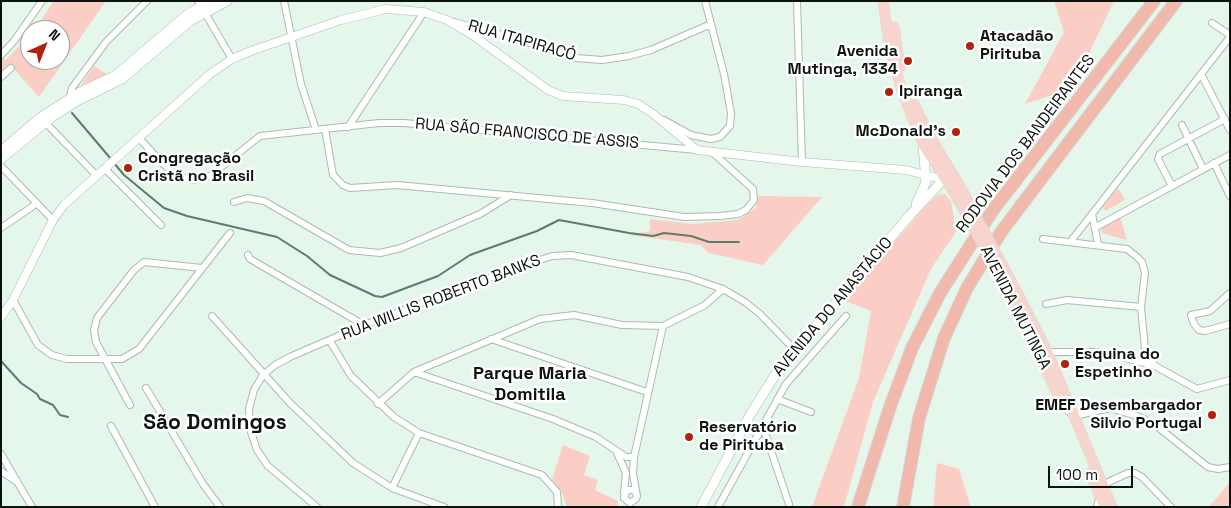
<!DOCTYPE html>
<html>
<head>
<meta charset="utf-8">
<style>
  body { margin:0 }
  #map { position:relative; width:1231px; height:508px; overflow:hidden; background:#e4f7ea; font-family:"Space Grotesk",sans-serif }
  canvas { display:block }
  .frame { position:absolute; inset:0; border:2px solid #0c120e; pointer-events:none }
  .north { position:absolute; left:20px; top:20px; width:50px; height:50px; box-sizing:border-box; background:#fff; border:1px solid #9ea09f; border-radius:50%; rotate:44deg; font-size:14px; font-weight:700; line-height:20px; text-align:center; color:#0c120e }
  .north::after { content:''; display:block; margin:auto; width:18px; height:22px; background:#b0220c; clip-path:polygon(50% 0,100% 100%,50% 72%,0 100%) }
  .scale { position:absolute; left:1048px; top:466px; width:85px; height:22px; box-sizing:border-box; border:2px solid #0c120e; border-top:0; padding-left:6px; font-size:15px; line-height:18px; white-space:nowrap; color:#0c120e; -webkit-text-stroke:4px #fff; paint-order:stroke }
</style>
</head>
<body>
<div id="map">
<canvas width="1231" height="508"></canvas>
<div class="frame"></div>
<div class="north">N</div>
<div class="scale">100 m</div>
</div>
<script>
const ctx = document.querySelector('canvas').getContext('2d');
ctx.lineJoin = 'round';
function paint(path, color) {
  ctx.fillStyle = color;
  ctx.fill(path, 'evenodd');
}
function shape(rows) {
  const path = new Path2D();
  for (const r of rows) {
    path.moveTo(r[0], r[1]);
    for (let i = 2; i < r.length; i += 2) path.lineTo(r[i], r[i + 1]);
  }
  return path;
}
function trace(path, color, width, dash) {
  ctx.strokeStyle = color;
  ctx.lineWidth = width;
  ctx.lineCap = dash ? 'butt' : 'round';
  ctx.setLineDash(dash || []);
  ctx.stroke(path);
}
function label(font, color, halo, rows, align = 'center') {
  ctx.font = font + ' "Space Grotesk",sans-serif';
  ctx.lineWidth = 5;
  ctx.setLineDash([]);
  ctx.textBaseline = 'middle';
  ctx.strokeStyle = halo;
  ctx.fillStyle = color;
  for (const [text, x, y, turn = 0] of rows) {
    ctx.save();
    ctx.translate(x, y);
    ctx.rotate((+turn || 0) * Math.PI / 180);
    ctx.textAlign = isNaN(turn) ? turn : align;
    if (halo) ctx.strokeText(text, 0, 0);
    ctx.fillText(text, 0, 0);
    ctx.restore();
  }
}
const green = shape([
  [54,1,106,1,39,97,11,66,1,74,1,56,6,60,30,35,30,60,60,60,60,30,34,30],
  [1054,1,1114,1,1083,66,1055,94,1025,104,1064,32],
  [94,66,108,75,81,85],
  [1118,188,1125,200,1105,211,1103,207],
  [945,194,951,201,956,232,931,269,873,402,844,507,812,507,859,378,871,311,843,300,926,206,938,195],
  [760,196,822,197,763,265,709,253,701,245,630,235,650,231,650,219,693,224,738,220,756,208,757,197],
  [1120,217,1127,240,1102,233,1101,228],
  [563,445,590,456,584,475,598,480,595,490,618,501,617,507,567,507,562,492,552,480],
  [937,463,959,469,971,507,933,507],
  [1230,482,1230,507,1209,507]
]);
const stream = shape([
  [72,113,111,159],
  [114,163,124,175,164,208,187,216,277,237,307,256,330,275,375,296,382,297,438,276,470,255,537,231,559,220,629,233,653,236,664,233,691,236,709,242,739,242],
  [1,361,21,383,37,394,40,399,53,405,60,415,68,417]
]);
const minor = shape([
  [198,1,232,59],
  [284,1,301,84,316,130],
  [797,1,802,162],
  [454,22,514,38,576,58,602,60,629,56,651,50,711,24],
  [1212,23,1230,35],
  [1,55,14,41,42,1],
  [1201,74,1230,130],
  [1,77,11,68],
  [69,101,72,88,106,42,147,1],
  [43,120,96,175],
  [664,120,691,135,711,139,720,137,730,126,731,113,724,74,705,1],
  [1182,125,1203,169],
  [348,127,424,12],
  [325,129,333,175,343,185,350,188,397,185,592,203,684,217,720,216,738,214,746,210,754,200,753,189,712,152],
  [139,138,163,164,179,177,195,180,210,176,260,136,379,123,404,123,697,150],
  [1214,163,1230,196],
  [1,166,53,220],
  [104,168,161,225],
  [1172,186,1158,159,1160,154,1225,119],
  [234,202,247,198,264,201,349,250,380,253,401,248,480,214,511,195],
  [1092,214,1098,244],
  [1096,227,1230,155],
  [1,228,36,204],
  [1043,239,1127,249,1136,256,1142,262,1145,273,1141,307,1145,349,1155,366],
  [1071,241,1230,37],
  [248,255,250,259,364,325],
  [1230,293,1210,311,1191,315,1194,324,1199,330,1205,331,1230,324],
  [13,300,38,345,52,355,67,359,122,359,139,349,230,233],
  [1046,304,1067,300,1141,307],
  [212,316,290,403,353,463,392,488,444,507],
  [491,339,647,392],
  [330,341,351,376,394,417,419,433,542,475,557,492,558,507],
  [1045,352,1096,352,1122,357,1155,366,1197,389,1230,380],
  [414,372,553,419,596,437,626,457,634,457],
  [146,388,203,484,220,507],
  [777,399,811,412],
  [378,404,414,372,540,319,574,315,622,325,663,326,705,305,723,289],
  [130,405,96,342,94,330,97,318,134,270,144,262,202,268],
  [1063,407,1074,416,1110,408,1140,417,1159,428,1208,467,1218,469,1230,467],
  [762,424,789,504],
  [111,426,155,507],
  [617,453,626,473,624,493],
  [1,454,32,507],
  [1,471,17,482],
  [1102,485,1128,473,1135,473,1142,477,1171,507],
  [392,488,419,433],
  [636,493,633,490,627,490,624,498,630,503,636,499,637,496,633,474,634,457,663,326],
  [317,507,268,466,257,450,250,429,249,409,254,390,263,375,275,365,292,356,364,325,516,268,552,256,571,255,688,277,723,289,745,302,760,314,794,349],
  [718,507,786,384,846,316],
  [1097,507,1100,495]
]);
const tertiary = shape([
  [1,317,13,300,53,220,64,205,210,74,232,59,251,51,341,20,386,9,424,12,447,20,471,34,548,90,563,96,624,100,638,104,652,113,697,150,802,162,906,170,945,180]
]);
const secondary = shape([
  [1,151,41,117,80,92,116,75,188,14,211,1],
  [1,159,52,117,77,101,122,79,190,21,227,1],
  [916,204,926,182,923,144],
  [701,507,750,415,777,372,910,215,949,174]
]);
const primary = shape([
  [883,1,890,49,902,91,923,144,955,194],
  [894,27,900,67],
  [914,104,928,133,961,188],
  [1019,296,1047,351,1112,507],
  [1012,299,1058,395],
  [1090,473,1105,507]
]);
const motorway = shape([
  [858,507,890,407,912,348,940,293,993,210,1154,1],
  [903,507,919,418,944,338,967,288,1001,232,1176,1]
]);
const primaryBridge = shape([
  [961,188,1019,296],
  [955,194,1012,299]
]);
const markers = [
  [970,46,5,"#b0220c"],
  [908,61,5,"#b0220c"],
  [889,92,5,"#b0220c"],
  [956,132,5,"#b0220c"],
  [128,168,5,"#b0220c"],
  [1065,364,5,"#b0220c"],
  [1212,415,5,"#b0220c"],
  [689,437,5,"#b0220c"]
];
const poiNames = [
  ["Atacadão",980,37],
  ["Pirituba",980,55],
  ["Avenida",898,52,"right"],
  ["Mutinga, 1334",898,70,"right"],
  ["Ipiranga",899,92],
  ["McDonald's",946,132,"right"],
  ["Congregação",138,159],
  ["Cristã no Brasil",138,177],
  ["Esquina do",1075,355],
  ["Espetinho",1075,373],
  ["EMEF Desembargador",1202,406,"right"],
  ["Silvio Portugal",1202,424,"right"],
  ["Reservatório",699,428],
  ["de Pirituba",699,446]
];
const streetNames = [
  ["RUA ITAPIRACÓ",522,41,16],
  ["RUA SÃO FRANCISCO DE ASSIS",527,134,5],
  ["RODOVIA DOS BANDEIRANTES",1026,144,-53],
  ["RUA WILLIS ROBERTO BANKS",441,298,-21],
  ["AVENIDA DO ANASTÁCIO",833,307,-50],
  ["AVENIDA MUTINGA",1015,308,63]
];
const neighbourhoodNames = [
  ["Parque Maria",530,374],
  ["Domitila",530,395]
];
const districtNames = [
  ["São Domingos",215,423]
];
paint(green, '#fbcec5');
trace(stream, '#5c7e68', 2);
trace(minor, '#a9bcaf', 8);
trace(tertiary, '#a9bcaf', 9);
trace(secondary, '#a9bcaf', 10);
trace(primary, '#d8d9d8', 11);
trace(motorway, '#d8d9d8', 14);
trace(minor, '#fff', 6);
trace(tertiary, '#fff', 8);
trace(secondary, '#fff', 9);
trace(primary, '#f7d4cd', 10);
trace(motorway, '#f1b8ac', 12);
trace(primaryBridge, '#d8d9d8', 11, []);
trace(primaryBridge, '#f7d4cd', 10);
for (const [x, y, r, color] of markers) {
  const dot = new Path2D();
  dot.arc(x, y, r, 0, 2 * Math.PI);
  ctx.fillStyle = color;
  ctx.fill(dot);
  trace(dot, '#fff', 2);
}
label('bold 16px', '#0c120e', '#fff', poiNames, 'left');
label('16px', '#0c120e', '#fff', streetNames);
label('bold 18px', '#0c120e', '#fff', neighbourhoodNames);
label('bold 21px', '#0c120e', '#fff', districtNames);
</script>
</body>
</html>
